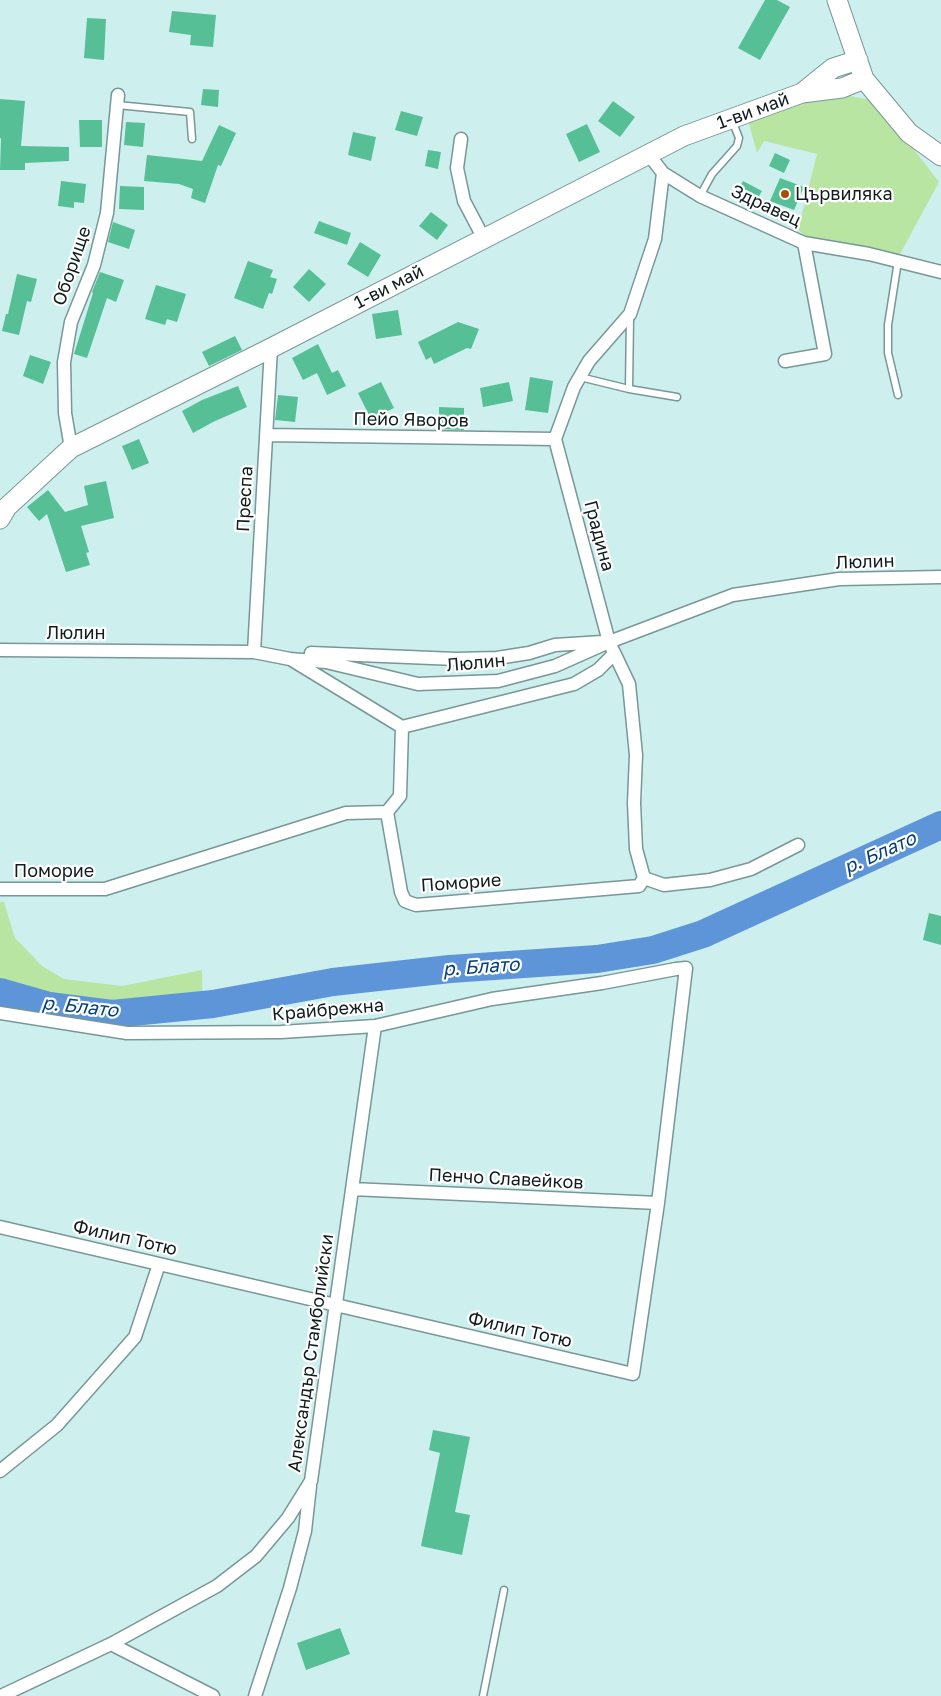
<!DOCTYPE html>
<html>
<head>
<meta charset="utf-8">
<style>
  body { margin:0 }
  canvas { display:block; background:#cdefee }
</style>
</head>
<body>
<canvas width="941" height="1696"></canvas>
<script>
const ctx = document.querySelector('canvas').getContext('2d');
ctx.lineJoin = 'round';
function paint(path, color) {
  ctx.fillStyle = color;
  ctx.fill(path, 'evenodd');
}
function shape(rows) {
  const path = new Path2D();
  for (const r of rows) {
    path.moveTo(r[0], r[1]);
    for (let i = 2; i < r.length; i += 2) path.lineTo(r[i], r[i + 1]);
  }
  return path;
}
function trace(path, color, width, dash) {
  ctx.strokeStyle = color;
  ctx.lineWidth = width;
  ctx.lineCap = dash ? 'butt' : 'round';
  ctx.setLineDash(dash || []);
  ctx.stroke(path);
}
function label(font, color, halo, rows, align = 'center') {
  ctx.font = font + ' "Golos Text",sans-serif';
  ctx.lineWidth = 4.5;
  ctx.setLineDash([]);
  ctx.textBaseline = 'middle';
  ctx.strokeStyle = halo;
  ctx.fillStyle = color;
  for (const [text, x, y, turn = 0] of rows) {
    ctx.save();
    ctx.translate(x, y);
    ctx.rotate((+turn || 0) * Math.PI / 180);
    ctx.textAlign = isNaN(turn) ? turn : align;
    if (halo) ctx.strokeText(text, 0, 0);
    ctx.fillText(text, 0, 0);
    ctx.restore();
  }
}
const green = shape([
  [844,95,872,100,909,143,939,182,899,256,816,244,798,230,817,154,764,141,757,153,748,120,807,97],
  [0,902,4,902,15,938,42,966,64,979,122,986,202,970,203,1017,113,1025,0,1002]
]);
const river = shape([
  [0,992,49,1006,112,1014,213,1004,333,982,450,969,597,959,653,950,703,934,941,825]
]);
const building = shape([
  [765,0,777,0,790,7,760,60,738,48],
  [172,11,216,15,213,47,190,45,191,35,169,32],
  [87,18,106,19,104,60,84,58],
  [203,89,219,90,218,107,201,105],
  [0,99,25,101,21,146,69,147,69,161,25,163,25,170,0,170,1,138,0,138],
  [613,101,635,117,620,137,598,121],
  [401,111,423,117,417,136,395,130],
  [79,120,102,120,102,147,80,147],
  [126,122,145,123,143,147,124,145],
  [587,124,600,152,579,162,566,134],
  [219,125,236,133,221,166,218,165,205,203,191,198,193,189,179,184,144,181,147,155,202,161],
  [353,132,376,137,371,161,348,155],
  [428,150,441,152,438,169,425,166],
  [775,153,790,160,784,173,769,166],
  [780,178,804,187,794,210,770,201],
  [61,181,86,184,84,203,74,202,74,208,58,206],
  [743,181,762,191,752,208,734,198],
  [120,186,144,187,144,210,119,209],
  [431,212,448,225,437,240,419,226],
  [319,221,351,233,347,245,314,233],
  [113,222,135,230,129,249,108,242],
  [360,242,381,255,368,277,347,264],
  [248,261,273,270,270,277,277,279,272,294,269,293,263,309,234,298],
  [309,269,326,284,309,302,293,287],
  [100,272,124,280,116,302,107,298,87,358,74,354,93,293,92,292],
  [17,274,37,279,31,302,27,301,19,335,2,331,6,314,8,314],
  [156,285,186,294,177,322,167,319,165,325,145,319],
  [398,310,402,335,376,339,372,314],
  [458,322,479,329,471,349,467,348,434,364,431,357,426,360,418,342],
  [235,336,242,350,209,366,202,352],
  [318,344,332,373,338,370,346,386,327,395,317,373,303,380,292,358],
  [30,355,51,362,43,384,23,376],
  [530,377,553,381,548,413,525,410],
  [381,382,394,408,371,419,358,393],
  [509,382,513,401,483,407,480,388],
  [238,386,247,407,213,422,193,433,182,411,202,400],
  [278,395,298,397,295,422,275,420],
  [439,407,464,408,464,430,436,429,436,417,439,417],
  [139,439,149,463,132,470,122,446],
  [106,481,114,518,81,526,89,552,86,553,90,565,66,572,47,514,39,521,27,507,48,490,65,512,88,505,84,486],
  [929,913,941,916,941,945,923,940],
  [433,1430,470,1437,455,1512,470,1515,462,1555,421,1546,440,1453,429,1450],
  [340,1628,350,1654,306,1670,297,1643]
]);
const lane = shape([
  [117,105,190,112,192,139],
  [700,196,712,174,737,146,739,138,732,120],
  [630,317,629,389,677,397],
  [580,377,629,389],
  [898,395,888,353,888,325,898,261],
  [483,1696,504,1590]
]);
const street = shape([
  [461,139,457,168,464,201,484,239],
  [649,155,663,173,700,196,804,243,869,254,941,272],
  [785,361,825,354,804,243],
  [266,435,555,439],
  [555,439,574,387,589,361,630,314,655,239,663,173],
  [71,448,65,413,64,362,71,322,94,265,107,213,118,95],
  [0,650,254,652,290,659,326,662,418,684,498,681,555,666,609,642,733,595,839,579,941,577],
  [254,652,271,348],
  [311,653,456,659,497,658,529,653,555,645,602,642],
  [292,660,402,727,574,684,598,670,614,654],
  [387,812,400,796,402,727],
  [644,878,664,885,710,880,751,869,798,845],
  [0,889,105,889,346,813,387,812,401,892,405,901,416,905,639,886,644,878,636,849,634,803,636,755,629,684,609,642,555,439],
  [0,1013,127,1033,281,1032,375,1026,492,999,602,983,676,969,686,968,658,1203,633,1374,0,1227],
  [352,1189,658,1203],
  [0,1471,57,1425,135,1337,159,1264],
  [111,1644,213,1696],
  [1,1696,111,1644,217,1586,256,1556,288,1518,311,1481,375,1026],
  [255,1696,290,1588,305,1531,310,1486]
]);
const secondary = shape([
  [837,0,864,79,909,133,941,156],
  [802,93,833,68,858,60],
  [0,519,7,507,71,448,271,348,684,136,802,93,842,88,864,79]
]);
const markers = [
  [785,194,5,"#ac4b05"]
];
const streetNames = [
  ["1-ви май",753,111,-20],
  ["Здравец",766,206,25],
  ["Оборище",72,266,-71],
  ["1-ви май",389,287,-27],
  ["Пейо Яворов",411,420,1],
  ["Преспа",245,499,-87],
  ["Градина",599,536,75],
  ["Люлин",865,562,-2],
  ["Люлин",76,633],
  ["Люлин",476,663,-5],
  ["Поморие",54,871],
  ["Поморие",461,883,-4],
  ["Крайбрежна",328,1010,-5],
  ["Пенчо Славейков",506,1179,3],
  ["Филип Тотю",125,1238,13],
  ["Филип Тотю",520,1330,13],
  ["Александър Стамболийски",311,1353,-82]
];
const poiNames = [
  ["Цървиляка",795,194]
];
const waterNames = [
  ["р. Блато",880,853,-24],
  ["р. Блато",481,967,-4],
  ["р. Блато",80,1007,6]
];
paint(green, '#b8e6a2');
trace(river, '#5e95d8', 28);
paint(building, '#56bf96');
trace(lane, '#789797', 9);
trace(street, '#789797', 15);
trace(secondary, '#789797', 21);
trace(lane, '#fff', 6);
trace(street, '#fff', 12);
trace(secondary, '#fff', 19);
for (const [x, y, r, color] of markers) {
  const dot = new Path2D();
  dot.arc(x, y, r, 0, 2 * Math.PI);
  ctx.fillStyle = color;
  ctx.fill(dot);
  trace(dot, '#fff', 2);
}
label('18px', '#111d1d', '#fff', streetNames);
label('18px', '#111d1d', '#fff', poiNames, 'left');
label('italic 19px', '#03407c', '#fff', waterNames);
</script>
</body>
</html>
